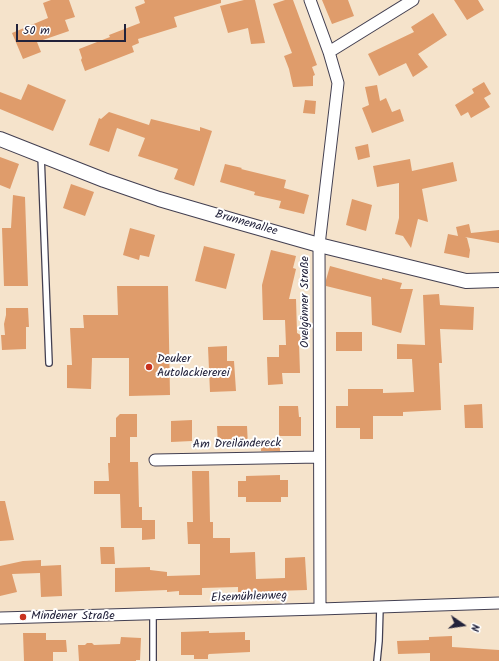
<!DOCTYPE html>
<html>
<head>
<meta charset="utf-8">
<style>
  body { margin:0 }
  #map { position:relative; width:499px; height:661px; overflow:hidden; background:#f5e3cb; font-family:Kalam,sans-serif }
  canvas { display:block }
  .north { position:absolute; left:443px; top:605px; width:40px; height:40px; -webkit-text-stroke:3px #fff; paint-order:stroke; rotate:103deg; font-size:11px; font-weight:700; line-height:16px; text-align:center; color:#22223b }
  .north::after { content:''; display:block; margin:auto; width:14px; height:18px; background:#22223b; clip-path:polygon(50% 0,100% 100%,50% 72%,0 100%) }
  .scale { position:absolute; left:16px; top:24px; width:110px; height:18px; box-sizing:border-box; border:2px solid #22223b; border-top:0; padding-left:5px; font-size:12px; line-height:14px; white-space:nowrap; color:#22223b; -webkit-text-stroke:3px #fff; paint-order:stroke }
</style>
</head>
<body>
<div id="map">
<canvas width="499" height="661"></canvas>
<div class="north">N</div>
<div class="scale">50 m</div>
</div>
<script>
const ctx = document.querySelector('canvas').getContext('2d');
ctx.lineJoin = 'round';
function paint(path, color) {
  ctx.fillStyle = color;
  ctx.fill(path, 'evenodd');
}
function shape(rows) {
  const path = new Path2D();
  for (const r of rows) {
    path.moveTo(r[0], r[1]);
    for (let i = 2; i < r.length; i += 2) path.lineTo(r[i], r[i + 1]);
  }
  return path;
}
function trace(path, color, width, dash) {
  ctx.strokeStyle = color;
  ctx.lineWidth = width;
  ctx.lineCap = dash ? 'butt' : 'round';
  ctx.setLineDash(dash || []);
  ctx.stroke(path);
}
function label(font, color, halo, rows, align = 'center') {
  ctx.font = font + ' Kalam,sans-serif';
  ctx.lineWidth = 4;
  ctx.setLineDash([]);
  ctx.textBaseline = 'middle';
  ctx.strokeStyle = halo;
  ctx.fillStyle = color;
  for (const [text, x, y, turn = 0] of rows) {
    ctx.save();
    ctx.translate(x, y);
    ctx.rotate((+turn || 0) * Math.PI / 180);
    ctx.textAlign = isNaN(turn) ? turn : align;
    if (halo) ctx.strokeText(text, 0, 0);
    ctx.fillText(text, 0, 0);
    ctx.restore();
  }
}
const building = shape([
  [51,0,69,0,75,17,65,20,69,31,37,42,41,52,23,59,12,33,48,18,43,3],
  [144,0,221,0,221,3,174,17,177,27,138,39,139,43,132,46,134,52,85,71,81,60,82,58,79,49,110,37,109,35,140,23,135,7,145,3],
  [244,0,255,0,265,43,251,44,248,28,228,33,220,6],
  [285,0,293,0,317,65,312,67,315,75,313,76,313,86,293,87,289,69,284,56,292,53,273,4],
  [322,0,348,0,354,16,332,24],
  [454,0,478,0,484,10,467,20],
  [433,13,447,35,418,54,428,67,413,77,406,63,379,76,368,54,414,32,411,27],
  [484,82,491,94,484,98,490,107,471,118,468,112,461,116,455,105,474,93,472,89],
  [28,84,66,100,53,131,0,109,0,92,21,100],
  [377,85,380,101,386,98,392,112,400,109,404,121,372,133,362,108,369,105,365,87],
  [305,100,316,101,315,114,303,113],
  [109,112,149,125,151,119,200,131,200,127,212,131,194,186,174,179,178,169,138,156,145,138,117,128,109,152,89,145,99,118,101,119],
  [368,144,370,157,358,160,355,147],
  [0,157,19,164,10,189,0,185],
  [410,159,412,171,453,162,457,181,422,189,428,222,418,219,411,248,403,236,395,234,399,218,399,183,377,187,373,166],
  [225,164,242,168,241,169,286,180,284,188,309,195,304,214,279,208,281,201,254,195,255,192,220,182],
  [71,184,94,192,85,216,63,208],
  [13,195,25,197,28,286,4,286,2,228,11,228],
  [352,199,372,205,366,231,346,225],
  [469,224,471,233,499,230,499,243,465,237,467,238,470,250,469,258,444,253,448,234,458,236,456,227],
  [130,228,155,235,149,257,140,255,139,260,123,255],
  [204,246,235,254,226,289,195,281],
  [271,250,296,256,293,268,296,269,289,299,296,299,297,333,306,338,299,342,300,373,282,373,283,384,268,385,267,357,279,357,279,345,286,345,285,320,263,320,262,285],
  [330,266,382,280,382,278,402,283,400,289,413,289,401,333,372,325,371,297,326,286,326,280],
  [117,286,168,286,170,395,129,396,129,358,92,358,91,389,67,388,67,365,72,365,70,328,84,328,83,315,118,315],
  [439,294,440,305,474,307,473,330,440,329,442,363,439,363,441,410,403,412,403,416,373,416,373,439,360,439,360,428,336,428,336,406,348,406,348,389,383,389,383,393,414,392,412,359,397,359,397,344,425,345,423,295],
  [6,308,28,308,29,327,26,327,26,349,2,350,1,335,5,335,4,324,6,315],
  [336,332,362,332,362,351,336,351],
  [227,346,227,361,234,361,236,391,210,392,208,347],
  [482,404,483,428,465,428,464,405],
  [279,406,298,406,299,417,301,417,301,436,279,436],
  [120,414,137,414,137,437,130,437,130,462,138,462,139,507,142,507,142,528,121,528,120,494,94,494,94,481,109,481,108,463,110,463,110,437,116,437,116,418],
  [192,420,192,441,171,442,171,421],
  [217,426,247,426,248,446,218,446],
  [261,439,280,439,280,451,261,451],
  [192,471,209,471,210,522,213,522,213,538,230,538,230,553,255,552,256,579,285,578,285,558,305,557,307,590,274,591,274,593,238,595,238,587,202,588,202,595,179,595,179,591,167,592,167,590,115,592,115,568,150,567,150,570,167,572,167,576,200,575,200,544,188,544,187,522,193,522],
  [280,475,280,480,288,480,288,497,281,497,281,502,246,502,246,497,238,497,238,481,246,481,246,476],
  [0,501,5,501,14,540,0,541],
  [142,520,155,520,155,539,142,540],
  [100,547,114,547,115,564,101,564],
  [41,560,41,566,61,565,62,596,41,597,40,573,12,574,17,592,0,596,0,566,23,561],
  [209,631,209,633,245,632,245,640,250,640,250,652,209,654,208,655,208,659,194,659,194,655,181,655,181,632],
  [23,633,46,633,46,640,66,640,67,652,53,652,53,661,24,661],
  [452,636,452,647,499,650,499,661,430,661,430,653,398,654,397,641,429,640,429,637],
  [121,637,141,638,140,660,136,660,136,661,79,661,78,645,85,645,87,643,92,643,94,645,120,644]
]);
const service = shape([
  [41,155,49,363],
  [153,661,153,613],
  [377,661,379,641,380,607]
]);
const minor = shape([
  [310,0,329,52,338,83,319,245,320,609],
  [329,52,413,0],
  [155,460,319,457],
  [0,618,320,609,499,603]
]);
const tertiary = shape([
  [0,139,104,180,159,199,238,222,319,245,466,281,499,280]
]);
const markers = [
  [149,367,4,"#c8321e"],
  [23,617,4,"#c8321e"]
];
const streetNames = [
  ["Brunnenallee",246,224,16],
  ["Ovelgönner Straße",306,302,-90],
  ["Am Dreiländereck",237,445,-1],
  ["Elsemühlenweg",249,598,-2]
];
const poiNames = [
  ["Deuker",157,360],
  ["Autolackiererei",157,374],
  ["Mindener Straße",31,617]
];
paint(building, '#df9c6b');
trace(service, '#423f51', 8);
trace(minor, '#423f51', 13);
trace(tertiary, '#423f51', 16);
trace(service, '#fff', 5.5);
trace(minor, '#fff', 11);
trace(tertiary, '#fff', 14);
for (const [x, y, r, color] of markers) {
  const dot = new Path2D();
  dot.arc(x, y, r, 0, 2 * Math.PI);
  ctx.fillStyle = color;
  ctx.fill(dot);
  trace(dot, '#fff', 1.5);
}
label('12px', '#22223b', '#fff', streetNames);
label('12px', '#22223b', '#fff', poiNames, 'left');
</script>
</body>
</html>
